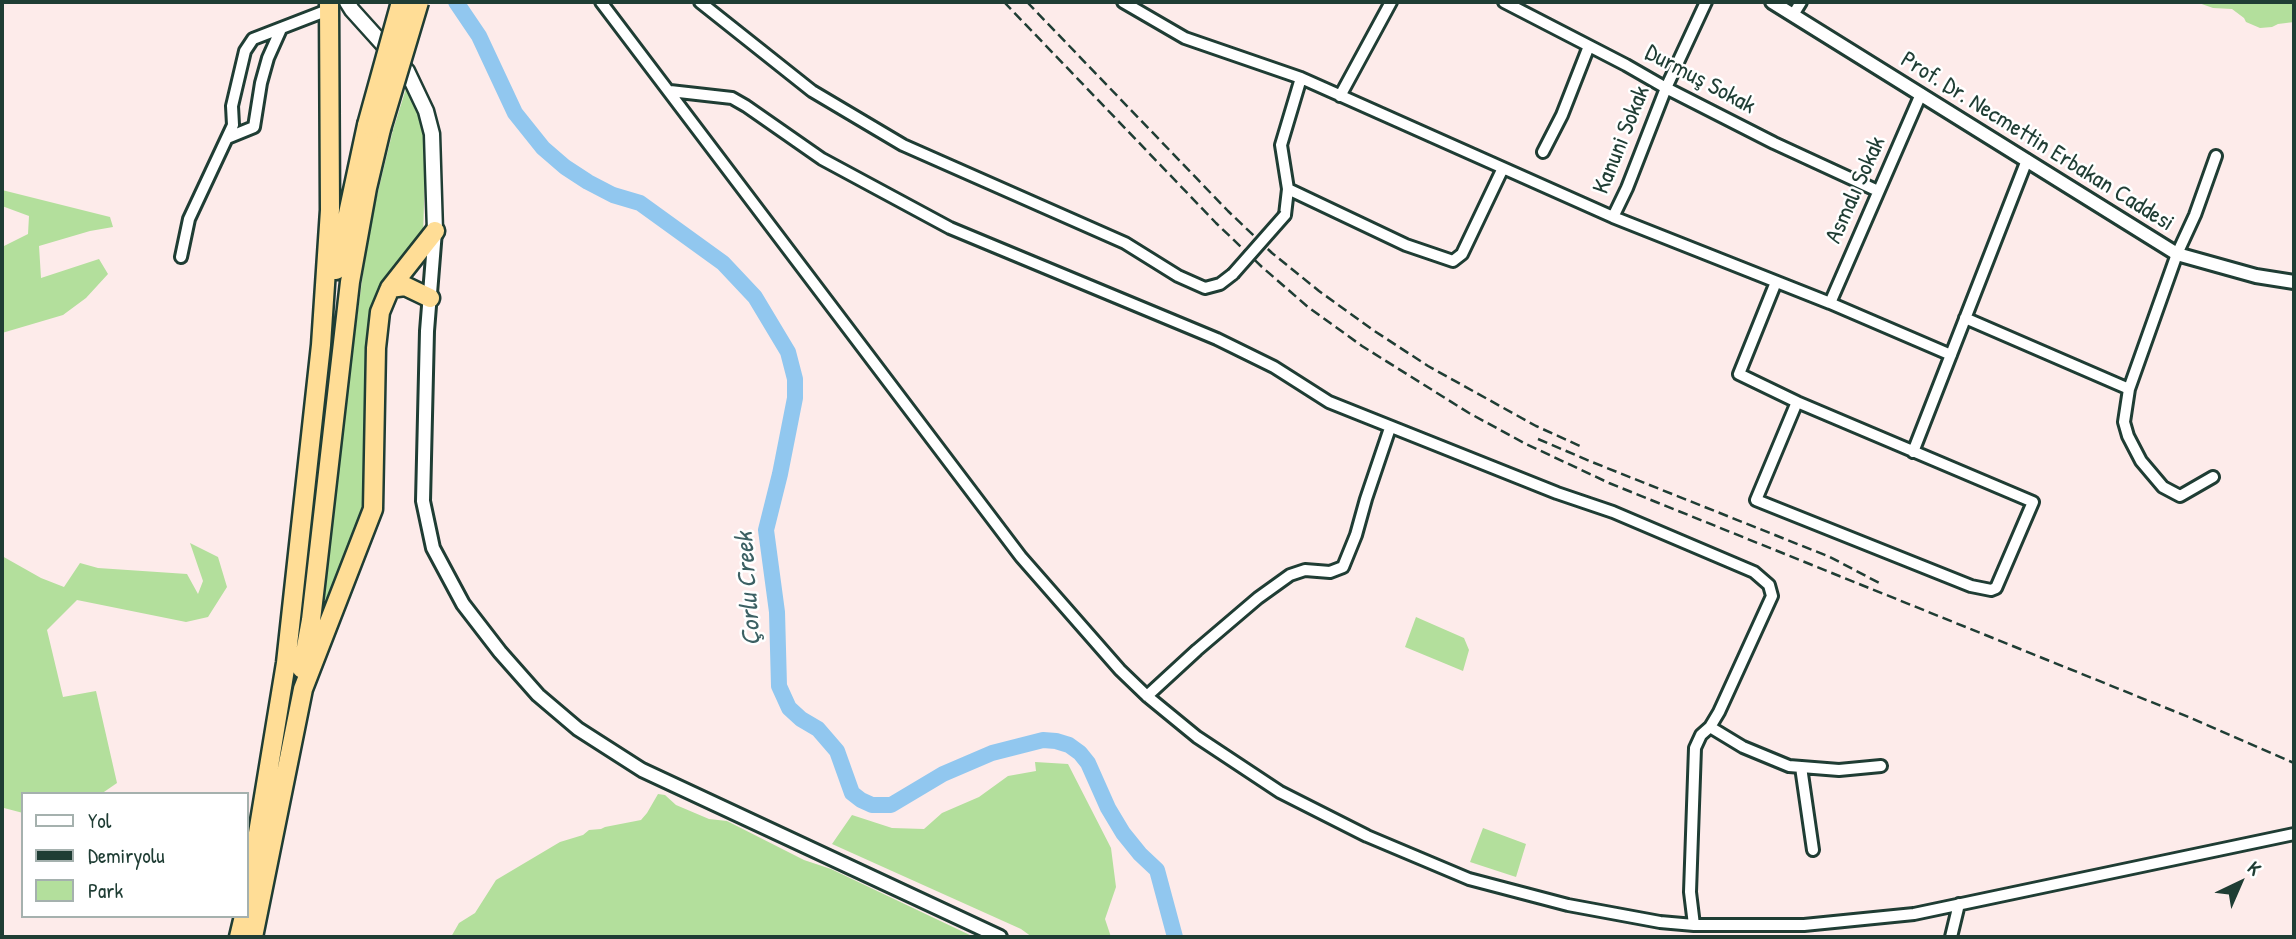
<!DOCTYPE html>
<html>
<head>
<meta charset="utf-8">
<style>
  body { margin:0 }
  #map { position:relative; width:2296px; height:939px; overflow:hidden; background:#fdebea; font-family:"Patrick Hand",sans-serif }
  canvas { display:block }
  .frame { position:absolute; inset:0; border:4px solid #1f3d34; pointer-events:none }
  .legend { position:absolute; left:21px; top:792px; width:228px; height:126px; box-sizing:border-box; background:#fff; border:2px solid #a5b1ae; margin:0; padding:9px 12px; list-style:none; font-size:21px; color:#1f3d34 }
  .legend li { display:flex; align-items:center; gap:14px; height:35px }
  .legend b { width:35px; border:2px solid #a5b1ae }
  .north { position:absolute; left:2205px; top:848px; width:70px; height:70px; -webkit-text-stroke:5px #fff; paint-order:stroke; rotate:44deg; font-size:19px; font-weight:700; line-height:28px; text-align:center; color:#1f3d34 }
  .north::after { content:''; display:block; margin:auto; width:24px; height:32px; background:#1f3d34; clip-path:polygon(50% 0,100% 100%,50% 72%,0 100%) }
</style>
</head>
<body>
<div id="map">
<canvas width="2296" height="939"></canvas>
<div class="frame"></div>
<ul class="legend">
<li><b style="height:9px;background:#fff"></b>Yol</li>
<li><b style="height:9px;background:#1f3d34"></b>Demiryolu</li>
<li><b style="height:19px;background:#b3df9c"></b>Park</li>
</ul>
<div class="north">K</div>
</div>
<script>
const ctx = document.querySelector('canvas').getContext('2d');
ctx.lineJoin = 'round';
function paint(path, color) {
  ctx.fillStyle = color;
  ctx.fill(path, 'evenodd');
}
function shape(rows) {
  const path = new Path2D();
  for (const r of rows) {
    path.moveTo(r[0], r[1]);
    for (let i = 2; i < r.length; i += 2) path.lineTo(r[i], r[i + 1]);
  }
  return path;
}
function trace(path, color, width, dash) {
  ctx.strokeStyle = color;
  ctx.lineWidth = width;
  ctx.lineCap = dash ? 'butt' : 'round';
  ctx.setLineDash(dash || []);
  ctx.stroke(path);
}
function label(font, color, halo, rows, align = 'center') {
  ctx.font = font + ' "Patrick Hand",sans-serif';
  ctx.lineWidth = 5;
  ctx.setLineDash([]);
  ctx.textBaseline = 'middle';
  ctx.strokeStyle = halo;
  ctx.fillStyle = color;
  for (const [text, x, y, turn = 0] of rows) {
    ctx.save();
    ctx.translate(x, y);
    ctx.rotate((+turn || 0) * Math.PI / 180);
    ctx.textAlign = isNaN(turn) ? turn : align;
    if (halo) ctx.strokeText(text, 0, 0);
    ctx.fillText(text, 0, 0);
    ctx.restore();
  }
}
const green = shape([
  [2196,2,2294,2,2294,22,2278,24,2272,27,2260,28,2246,22,2244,18,2232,9,2213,8],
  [409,79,429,130,425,170,423,238,383,283,370,499,363,526,326,601,321,593,322,576,364,266,375,204,393,130],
  [2,190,110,217,113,227,90,231,39,246,41,278,99,259,108,274,86,298,63,315,2,333,2,247,28,234,29,216,2,206],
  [190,543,218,557,227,587,208,617,186,622,77,600,47,630,63,697,96,691,117,783,101,794,23,794,23,813,4,808,2,811,2,556,41,578,64,587,80,563,98,568,187,574,198,594,203,581],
  [1416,617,1464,638,1469,650,1463,671,1405,647],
  [1035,762,1068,764,1111,848,1116,887,1105,919,1111,937,1032,937,1021,929,832,844,852,815,892,828,924,829,942,813,979,797,1008,776,1036,771],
  [658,794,665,795,676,805,709,819,727,821,804,860,831,869,974,937,451,937,459,923,475,913,496,880,560,842,583,835,589,830,601,829,605,827,641,820,647,813],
  [1483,828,1526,844,1516,877,1470,862]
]);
const river = shape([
  [456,2,479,36,515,113,543,148,565,167,588,182,613,195,640,203,723,263,755,297,788,352,795,379,795,398,780,474,766,530,777,612,779,686,789,708,801,719,818,729,837,751,852,793,861,800,872,805,891,805,943,774,992,753,1043,740,1056,741,1069,745,1080,753,1088,763,1108,808,1123,833,1140,854,1157,870,1175,937]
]);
const minor = shape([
  [601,2,1021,557,1120,670,1147,696,1197,737,1280,792,1367,836,1469,879,1568,905,1660,922,1694,925,1804,925,1914,914,2294,834],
  [700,2,812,91,903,145,1125,243,1178,276,1205,288,1220,284,1233,274],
  [1123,2,1185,38,1301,78,1613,217,1830,303,1951,355],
  [1504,2,1626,65,1666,88,1774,143,1878,191],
  [1793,15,1801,2],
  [670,91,732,98,746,106,822,159,950,228,1217,339,1274,367,1329,402,1557,493,1613,512,1754,572,1769,585,1772,596,1719,712,1710,727,1701,735,1695,748,1690,892,1694,925],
  [1340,96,1391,2],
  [227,138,254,127,261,83,268,58,281,29],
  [1543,152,1562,115,1589,46],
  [1288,189,1406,245,1453,261,1462,254,1503,168],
  [1285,215,1288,189,1281,145,1301,78],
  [1613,217,1627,188,1666,88,1706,2],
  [181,257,189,219,233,125,232,106,245,51,253,39,328,10],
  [1776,282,1739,374,1797,402,1756,500,1971,586,1991,590,1996,588,2033,502,1797,402],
  [1830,303,1921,94],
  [1965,318,2129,389],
  [1913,452,2027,160],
  [2213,477,2180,496,2163,487,2141,461,2128,436,2124,422,2129,389,2177,254,2195,215,2216,156],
  [1147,696,1197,650,1258,598,1290,575,1305,570,1330,572,1343,567,1356,535,1366,499,1390,428],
  [1710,727,1743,747,1789,766,1839,770,1881,766],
  [1801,767,1813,850],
  [1951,937,1959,904]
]);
const tertiary = shape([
  [1772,2,2177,254,2256,276,2294,282],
  [435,231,427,331,423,501,433,548,463,604,500,652,538,695,578,729,642,770,1000,937]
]);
const secondary = shape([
  [347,2,352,10,407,71,426,111,432,134,435,231]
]);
const trunk = shape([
  [336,270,367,125],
  [390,288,405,286,430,298],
  [302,669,311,620,350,282,367,188,381,129],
  [247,900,286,663,321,345,330,210,329,2],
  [239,937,244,916],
  [253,937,303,689,373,509,376,348,380,312,390,288,435,231]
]);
const rail = shape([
  [1004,2,1216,223,1262,267,1308,307,1362,346,1469,413,1526,444,1609,483,2191,718,2294,763],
  [1027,2,1228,211,1272,253,1319,291,1373,330,1428,366,1536,426,1580,446],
  [1538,439,1592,462,1830,557,1883,585]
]);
const minorBridge = shape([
  [1233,274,1285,215]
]);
const trunkBridge = shape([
  [367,125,401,2],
  [381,129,419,2]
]);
const streetNames = [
  ["Durmuş Sokak",1700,80,28],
  ["Kanuni Sokak",1622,140,-68],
  ["Prof. Dr. Necmettin Erbakan Caddesi",2037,142,32],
  ["Asmalı Sokak",1856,190,-66]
];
const waterNames = [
  ["Çorlu Creek",749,589,-94]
];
paint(green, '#b3df9c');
trace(river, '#91c7ef', 16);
trace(minor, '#1f3d34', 16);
trace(tertiary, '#1f3d34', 18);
trace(secondary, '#1f3d34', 19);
trace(trunk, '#1f3d34', 23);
trace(minor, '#fff', 10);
trace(tertiary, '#fff', 12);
trace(secondary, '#fff', 14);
trace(trunk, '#ffdd96', 18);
trace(rail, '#1f3d34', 2.5, [10, 5]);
trace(minorBridge, '#1f3d34', 16, []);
trace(trunkBridge, '#1f3d34', 23, []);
trace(minorBridge, '#fff', 10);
trace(trunkBridge, '#ffdd96', 18);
label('24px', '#1f3d34', '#fff', streetNames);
label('italic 26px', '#3c6063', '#fff', waterNames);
</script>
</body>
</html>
